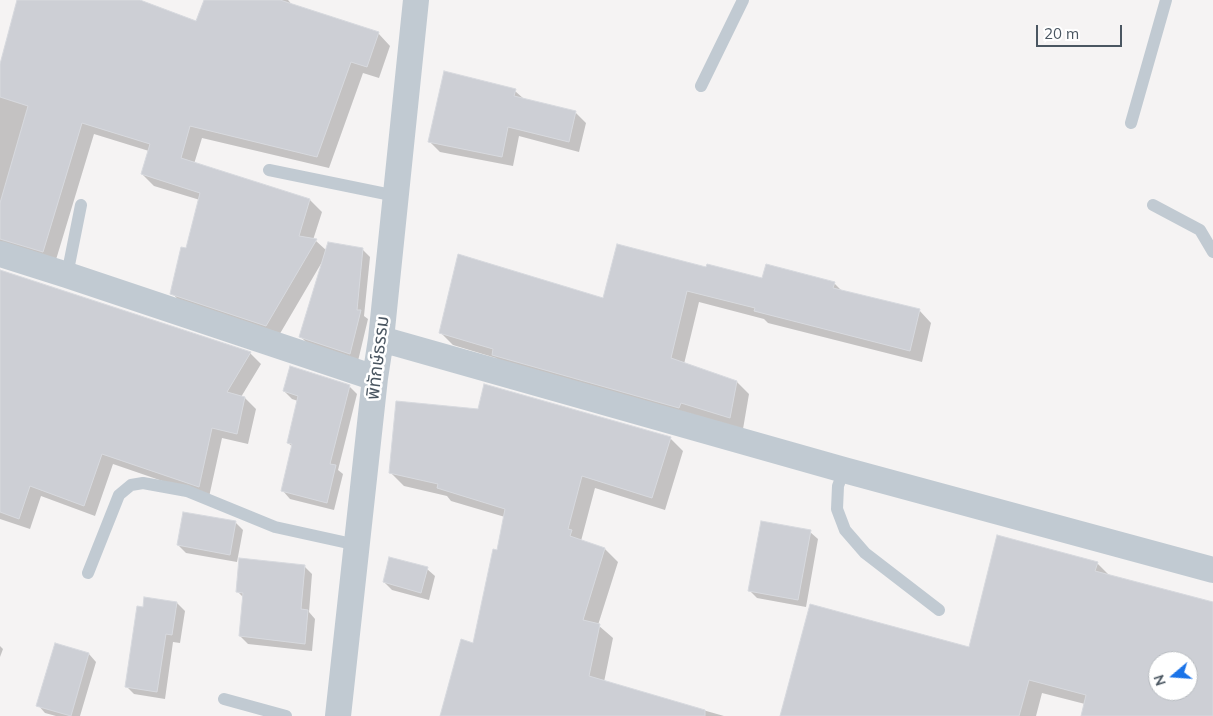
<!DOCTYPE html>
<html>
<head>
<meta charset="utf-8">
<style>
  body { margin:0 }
  #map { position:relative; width:1213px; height:716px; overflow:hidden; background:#f5f3f3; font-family:Mulish,sans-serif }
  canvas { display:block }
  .north { position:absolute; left:1148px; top:651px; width:50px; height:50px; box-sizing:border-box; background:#fff; border:1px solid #b7bbc0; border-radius:50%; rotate:252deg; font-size:14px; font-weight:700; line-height:20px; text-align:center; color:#4a5661 }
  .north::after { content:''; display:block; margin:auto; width:18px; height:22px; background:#1a73e8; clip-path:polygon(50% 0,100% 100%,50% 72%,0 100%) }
  .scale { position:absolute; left:1036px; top:25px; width:86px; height:22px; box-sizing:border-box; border:2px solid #4a5661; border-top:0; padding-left:6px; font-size:15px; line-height:18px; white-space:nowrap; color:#4a5661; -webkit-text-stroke:4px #fff; paint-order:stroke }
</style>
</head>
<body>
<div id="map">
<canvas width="1213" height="716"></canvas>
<div class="north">N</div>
<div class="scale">20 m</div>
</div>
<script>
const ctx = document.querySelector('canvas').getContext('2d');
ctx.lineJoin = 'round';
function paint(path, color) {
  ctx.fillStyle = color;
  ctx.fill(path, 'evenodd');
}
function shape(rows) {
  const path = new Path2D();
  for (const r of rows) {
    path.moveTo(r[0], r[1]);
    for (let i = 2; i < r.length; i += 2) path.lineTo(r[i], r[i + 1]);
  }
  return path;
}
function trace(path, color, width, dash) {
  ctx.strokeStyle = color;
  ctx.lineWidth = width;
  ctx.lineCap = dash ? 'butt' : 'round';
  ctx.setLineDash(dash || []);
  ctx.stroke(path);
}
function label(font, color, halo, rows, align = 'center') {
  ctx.font = font + ' Mulish,"Noto Sans Thai",sans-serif';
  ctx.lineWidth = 5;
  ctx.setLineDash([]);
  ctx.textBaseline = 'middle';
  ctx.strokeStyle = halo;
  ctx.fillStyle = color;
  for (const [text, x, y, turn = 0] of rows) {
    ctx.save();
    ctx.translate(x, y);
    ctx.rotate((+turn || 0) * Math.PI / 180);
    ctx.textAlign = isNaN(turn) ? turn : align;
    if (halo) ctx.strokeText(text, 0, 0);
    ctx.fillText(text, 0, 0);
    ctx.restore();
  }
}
const shadow = shape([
  [19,0,136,0,197,22,206,0,288,0,293,6,378,33,390,46,379,78,363,73,329,168,202,138,194,164,310,200,322,212,313,240,316,241,327,251,362,249,370,257,364,316,368,319,358,361,308,344,301,337,322,262,278,337,184,306,172,293,187,250,200,200,154,186,142,174,149,151,94,134,55,263,0,258,0,69],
  [515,91,524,99,575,112,586,123,579,152,519,136,513,166,440,152,429,141],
  [707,268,763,279,834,283,843,292,919,310,931,323,922,362,768,323,764,319,699,302,684,364,737,382,749,394,743,429,505,367,496,358,453,345,441,333,604,299],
  [0,271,250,353,261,364,241,397,245,398,256,409,248,444,222,438,209,497,113,464,95,516,41,496,30,529,0,519],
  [349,386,357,394,338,470,343,474,334,510,290,499,283,491,293,447,288,443,298,401,292,399,284,391],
  [670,438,683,451,665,510,595,488,581,541,605,549,618,562,598,625,613,638,604,682,724,716,441,716,473,644,498,552,505,517,451,501,447,496,404,486,391,473],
  [235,522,243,530,237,562,186,553,178,545],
  [810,532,818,539,806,607,757,598,749,590],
  [1097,563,1110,576,1213,603,1213,716,1082,716,1085,704,1042,693,1036,716,782,716,969,649],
  [1158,661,1188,661,1188,691,1158,691],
  [305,567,312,574,309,612,315,619,312,651,248,644,240,636,244,598,237,591],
  [427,569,435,576,429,600,392,590,384,582],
  [177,603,185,611,180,643,173,642,165,699,134,694,126,686,144,608],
  [56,644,89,654,96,662,80,716,56,716,45,713,38,705],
  [0,646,3,649,0,657]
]);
const building = shape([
  [17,0,140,0,196,21,204,0,280,0,379,32,367,67,351,62,317,157,190,126,181,158,310,199,299,236,317,239,266,326,170,294,181,247,186,248,200,193,141,174,150,144,82,123,43,252,0,239,0,203,28,106,0,97,0,64,17,0],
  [444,71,516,89,514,96,576,111,569,142,508,127,502,157,428,142,444,71],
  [328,242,363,248,357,310,361,310,350,354,299,337,328,242],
  [617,244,706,267,707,264,762,278,766,264,835,282,833,288,920,309,910,351,754,311,755,308,687,291,671,358,737,381,730,418,681,403,679,408,492,355,493,349,439,333,458,254,603,298,617,244],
  [0,270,251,352,227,392,245,397,237,434,212,428,199,487,102,454,84,506,30,486,19,519,0,512,0,270],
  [290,366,350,385,330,464,336,465,327,503,281,491,292,444,287,443,298,396,283,391,290,366],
  [484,384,671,437,652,498,582,476,568,529,572,530,570,536,605,548,583,620,600,624,589,676,705,710,705,716,440,716,461,639,473,643,493,549,497,550,505,509,437,488,438,484,389,473,396,401,478,409,484,384],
  [183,512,236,521,230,555,177,545,183,512],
  [761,521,811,530,798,600,748,591,761,521],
  [997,535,1098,562,1095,571,1213,602,1213,716,1081,716,1086,695,1029,680,1019,716,780,716,810,604,969,647,997,535],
  [1158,661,1188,661,1188,691,1158,691,1158,661],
  [389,557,428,567,421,593,383,582,389,557],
  [239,558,305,565,301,609,308,610,305,644,239,636,243,593,236,592,239,558],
  [144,597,177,602,172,635,166,634,157,692,125,687,137,606,143,607,144,597],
  [55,643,89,653,71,716,36,706,55,643]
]);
const lane = shape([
  [701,86,743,0],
  [1131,123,1166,0],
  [269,170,396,196],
  [1153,205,1200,230,1213,252],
  [67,275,81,205],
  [844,470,838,486,837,509,845,530,865,553,939,610],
  [88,573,119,495,131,485,143,483,187,491,275,527,357,545],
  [224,699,286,716]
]);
const street = shape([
  [0,254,67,275,375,378],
  [381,339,844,470,1213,570],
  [338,716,375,378,381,339,416,0]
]);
const streetNames = [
  ["พิทักษ์ธรรม",378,358,-83]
];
paint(shadow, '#0003');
paint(building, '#cdcfd5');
trace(building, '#d7d9de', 1);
trace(lane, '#c1cad2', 12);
trace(street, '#c1cad2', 26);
label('18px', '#4a5661', '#fff', streetNames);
</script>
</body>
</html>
